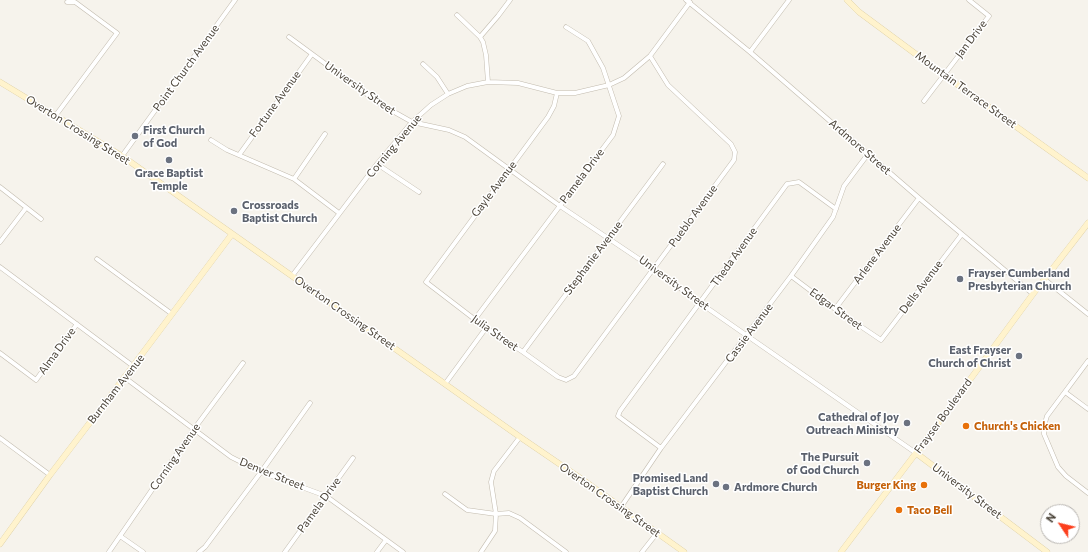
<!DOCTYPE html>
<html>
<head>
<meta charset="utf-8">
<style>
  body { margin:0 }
  #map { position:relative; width:1088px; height:552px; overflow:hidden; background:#f6f3ec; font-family:Commissioner,sans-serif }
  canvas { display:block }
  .north { position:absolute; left:1040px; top:504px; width:40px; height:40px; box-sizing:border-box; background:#fff; border:1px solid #b7b4b0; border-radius:50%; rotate:305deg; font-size:11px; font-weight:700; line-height:16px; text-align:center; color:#4b4439 }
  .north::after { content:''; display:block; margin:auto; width:14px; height:18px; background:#fc3f1d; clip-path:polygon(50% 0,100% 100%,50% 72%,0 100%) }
</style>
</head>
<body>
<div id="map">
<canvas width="1088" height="552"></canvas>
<div class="north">N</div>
</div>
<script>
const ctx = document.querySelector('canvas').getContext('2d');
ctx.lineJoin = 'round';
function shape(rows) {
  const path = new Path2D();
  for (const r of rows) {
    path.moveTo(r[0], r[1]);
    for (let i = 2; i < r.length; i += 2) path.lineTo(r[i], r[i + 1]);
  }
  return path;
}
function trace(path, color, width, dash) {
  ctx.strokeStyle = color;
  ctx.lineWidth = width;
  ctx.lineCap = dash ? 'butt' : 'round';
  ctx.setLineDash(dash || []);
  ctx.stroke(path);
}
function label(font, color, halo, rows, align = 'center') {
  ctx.font = font + ' Commissioner,sans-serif';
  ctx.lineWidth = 3;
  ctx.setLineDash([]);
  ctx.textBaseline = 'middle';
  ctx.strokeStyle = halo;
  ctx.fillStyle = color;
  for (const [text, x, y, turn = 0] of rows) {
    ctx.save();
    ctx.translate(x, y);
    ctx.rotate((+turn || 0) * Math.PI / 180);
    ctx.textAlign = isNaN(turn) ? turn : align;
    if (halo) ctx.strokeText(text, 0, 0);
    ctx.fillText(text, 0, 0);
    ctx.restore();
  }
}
const street = shape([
  [686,0,750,52,919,198,1033,294],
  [457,15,480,37,483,42,486,55,488,82],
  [289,37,380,104,412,122,449,130,465,137,560,206,654,269,700,303,916,453],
  [480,37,498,16,510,0],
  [750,52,789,0],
  [423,64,437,77,448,94],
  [557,93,554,106,548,117,426,282,486,328,523,352,558,377,566,380,574,376,734,160,735,152,731,144,668,85,650,56],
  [924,101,989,16,969,0],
  [56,115,117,33,75,2,67,2],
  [211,140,227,150,294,179,339,213],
  [239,155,312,54],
  [122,156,235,0],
  [377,164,419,192],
  [294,179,325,134],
  [0,187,41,219],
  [0,242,26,208],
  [97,259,172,314],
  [0,267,133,366],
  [292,276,377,164,412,122,431,105,448,94,467,86,488,82,518,83,557,93,575,93,609,85,624,78,650,56,690,2],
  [791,276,835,309,881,340,962,234],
  [1044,279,1088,314],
  [835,309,919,198],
  [475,319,613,135,619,116,603,68,588,41,566,27],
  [523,352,663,164],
  [0,353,36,380,77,324],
  [1088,361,1047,416,1044,426,1044,434,1058,467,1066,476,1088,493],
  [124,377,231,457,261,472,326,496,403,552],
  [445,384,486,328],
  [1065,392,1088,409],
  [0,438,50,475],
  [661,448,618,416,620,411,787,184,799,182,836,209],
  [445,494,467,510,496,514,509,513,520,518,566,552],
  [621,507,661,448,791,276,833,217,844,186,868,154],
  [120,536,143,552],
  [109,552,194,429,243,363],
  [199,552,205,547,261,472,310,403],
  [285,552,353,458],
  [377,552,386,540],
  [481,552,495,531,496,514,491,482,494,471,520,437],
  [642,552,657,533]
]);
const secondary = shape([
  [847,0,859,12,944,75,1088,178],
  [0,82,122,156,445,384,520,437,583,480,684,552],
  [916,453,1047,552],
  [0,544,50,475,133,366,232,234],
  [841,552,916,453,1033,294,1088,223]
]);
const markers = [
  [135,136,4,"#6b7280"],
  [169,160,4,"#6b7280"],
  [234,211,4,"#6b7280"],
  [960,279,4,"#6b7280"],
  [1019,356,4,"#6b7280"],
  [907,423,4,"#6b7280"],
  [966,426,4,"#e8710a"],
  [867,463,4,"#6b7280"],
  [716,484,4,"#6b7280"],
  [924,485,4,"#e8710a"],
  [726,487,4,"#6b7280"],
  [899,510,4,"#e8710a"]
];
const streetNames = [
  ["Jan Drive",971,39,-53],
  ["Point Church Avenue",186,68,-54],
  ["University Street",360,88,35],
  ["Mountain Terrace Street",966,90,36],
  ["Fortune Avenue",275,104,-54],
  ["Overton Crossing Street",78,130,32],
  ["Corning Avenue",394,146,-50],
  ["Ardmore Street",860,147,41],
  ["Pamela Drive",582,176,-53],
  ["Gayle Avenue",494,189,-53],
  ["Pueblo Avenue",693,216,-54],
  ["Arlene Avenue",877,254,-53],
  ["Theda Avenue",734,257,-54],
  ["Stephanie Avenue",593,258,-53],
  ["University Street",674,283,36],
  ["Dells Avenue",921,287,-53],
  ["Edgar Street",836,309,36],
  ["Overton Crossing Street",345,313,35],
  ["Julia Street",495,333,35],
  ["Cassie Avenue",749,333,-53],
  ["Alma Drive",57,351,-54],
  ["Burnham Avenue",116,389,-52],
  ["Frayser Boulevard",943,416,-54],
  ["Corning Avenue",175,457,-55],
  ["Denver Street",272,474,22],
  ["University Street",967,491,37],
  ["Overton Crossing Street",610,500,35],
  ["Pamela Drive",319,505,-54]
];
const worshipNames = [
  ["First Church",143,130],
  ["of God",143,143],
  ["Grace Baptist",169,173,"center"],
  ["Temple",169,186,"center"],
  ["Crossroads",242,205],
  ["Baptist Church",242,218],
  ["Frayser Cumberland",968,273],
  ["Presbyterian Church",968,286],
  ["East Frayser",1011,350,"right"],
  ["Church of Christ",1011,363,"right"],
  ["Cathedral of Joy",899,417,"right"],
  ["Outreach Ministry",899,430,"right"],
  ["The Pursuit",859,457,"right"],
  ["of God Church",859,470,"right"],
  ["Promised Land",708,478,"right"],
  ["Baptist Church",708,491,"right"],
  ["Ardmore Church",734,487]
];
const foodNames = [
  ["Church's Chicken",974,426],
  ["Burger King",916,485,"right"],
  ["Taco Bell",907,510]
];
trace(street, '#c2bbae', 5);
trace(secondary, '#d6c79b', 6);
trace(street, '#fff', 4);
trace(secondary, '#fff3cd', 5.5);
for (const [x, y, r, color] of markers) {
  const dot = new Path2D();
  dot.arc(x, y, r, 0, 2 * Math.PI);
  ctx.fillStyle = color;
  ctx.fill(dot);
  trace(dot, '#fff', 1.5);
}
label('11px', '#4b4439', '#fff', streetNames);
label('bold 11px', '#5b616d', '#fff', worshipNames, 'left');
label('bold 11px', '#c56008', '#fff', foodNames, 'left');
</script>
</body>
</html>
